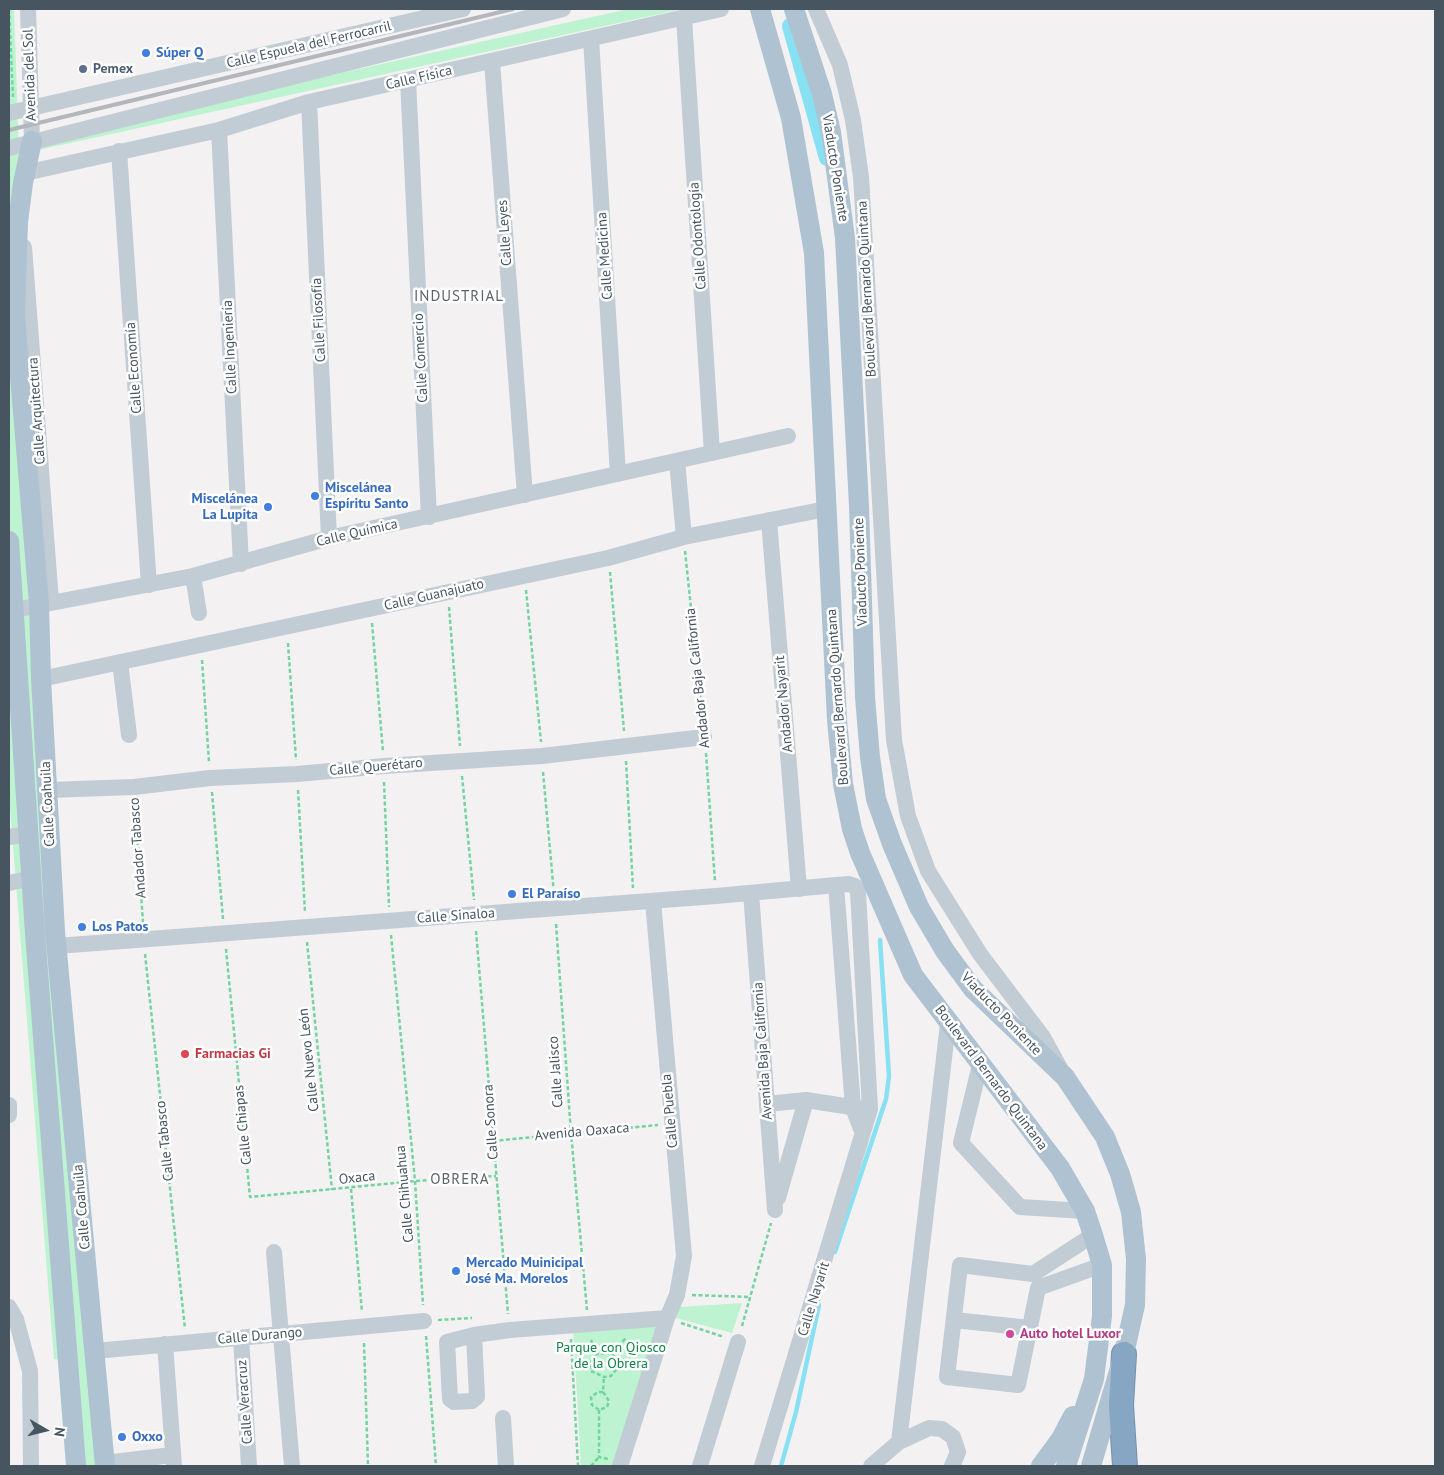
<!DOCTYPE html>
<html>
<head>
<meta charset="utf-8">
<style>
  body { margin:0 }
  #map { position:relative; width:1444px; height:1475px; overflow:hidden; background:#f3f1f1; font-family:"PT Sans",sans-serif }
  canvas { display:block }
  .frame { position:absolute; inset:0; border:10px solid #475560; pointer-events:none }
  .north { position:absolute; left:20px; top:1405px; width:50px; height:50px; -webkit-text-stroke:4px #fff; paint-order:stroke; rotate:98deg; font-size:14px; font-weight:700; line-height:20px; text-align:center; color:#475560 }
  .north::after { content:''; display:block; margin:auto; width:18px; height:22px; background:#475560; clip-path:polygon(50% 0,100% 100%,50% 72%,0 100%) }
</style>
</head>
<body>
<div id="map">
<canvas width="1444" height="1475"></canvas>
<div class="frame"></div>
<div class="north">N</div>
</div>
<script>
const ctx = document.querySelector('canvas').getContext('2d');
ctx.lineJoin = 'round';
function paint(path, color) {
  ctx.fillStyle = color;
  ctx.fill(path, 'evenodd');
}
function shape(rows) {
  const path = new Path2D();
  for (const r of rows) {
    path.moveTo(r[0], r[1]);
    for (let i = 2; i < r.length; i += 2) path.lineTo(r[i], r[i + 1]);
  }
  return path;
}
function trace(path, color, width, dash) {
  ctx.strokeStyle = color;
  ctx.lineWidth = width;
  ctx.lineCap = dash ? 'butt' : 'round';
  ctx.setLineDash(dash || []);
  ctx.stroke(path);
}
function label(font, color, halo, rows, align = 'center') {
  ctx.font = font + ' "PT Sans",sans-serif';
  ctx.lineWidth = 5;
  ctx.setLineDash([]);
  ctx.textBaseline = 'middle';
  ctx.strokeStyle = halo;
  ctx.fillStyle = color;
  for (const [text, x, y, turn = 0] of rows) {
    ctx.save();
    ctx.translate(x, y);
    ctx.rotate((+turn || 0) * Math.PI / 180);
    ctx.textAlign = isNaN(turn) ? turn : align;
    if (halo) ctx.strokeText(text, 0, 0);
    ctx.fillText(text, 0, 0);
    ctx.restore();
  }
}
const green = shape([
  [9,9,14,9,19,153,54,137,628,9,682,9,29,152,10,287,40,792,104,1466,78,1466,70,1362,54,1359,9,795],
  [742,1303,732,1333,676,1318,680,1307],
  [660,1318,616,1466,581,1466,573,1325]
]);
const stream = shape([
  [835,1252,886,1099,889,1076,880,940],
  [781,1466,796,1412,819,1305]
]);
const canal = shape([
  [790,26,827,158]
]);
const path = shape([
  [9,9,13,97],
  [685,551,703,722],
  [610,572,624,731],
  [526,590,541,742],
  [449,607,460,746],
  [372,623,383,752],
  [288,643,296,760],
  [202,660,209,762],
  [706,753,715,882],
  [626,761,633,888],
  [543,772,554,894],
  [462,776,474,900],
  [384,782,389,907],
  [298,790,305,912],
  [212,792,223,919],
  [135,802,143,923],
  [556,924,571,1133,587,1310],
  [476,931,508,1314],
  [391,935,415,1181,423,1305],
  [307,942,332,1190],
  [226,949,250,1197,415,1181,496,1176],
  [145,954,185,1329],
  [493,1141,658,1125],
  [351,1189,362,1312],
  [692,1295,750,1297],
  [438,1320,472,1318],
  [681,1323,724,1337],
  [742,1326,771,1223],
  [426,1336,436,1466],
  [571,1339,578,1466],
  [591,1340,597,1354,611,1353,627,1337],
  [364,1343,368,1466],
  [597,1354,590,1363,591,1371,604,1377,611,1376,619,1366,617,1359,611,1353],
  [603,1392,598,1392,591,1397,592,1405,599,1410,607,1407,609,1401,603,1392,604,1377],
  [599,1410,599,1457,608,1459],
  [591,1466,599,1457]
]);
const minor = shape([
  [28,9,32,141],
  [816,9,840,65,853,120,861,177,894,740,908,816,928,871,980,954,1043,1037,1060,1068],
  [684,18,712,453],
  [591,39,618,474],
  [492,62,525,495],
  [408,80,429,517],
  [309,102,329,538],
  [9,113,463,9],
  [219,130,241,564],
  [9,148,563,9],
  [119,151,149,585],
  [25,173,219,130,309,102,721,9],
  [24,247,51,601],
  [677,461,684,537],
  [769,520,799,889],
  [193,576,199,613],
  [14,610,193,576,329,538,788,436],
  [120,662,129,735],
  [41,679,608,558,684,537,826,509],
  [48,790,134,787,210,778,297,774,384,766,542,756,704,737],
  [9,837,28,834],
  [9,883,31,878],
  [836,885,853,1108,862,1131],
  [751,893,775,1210],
  [57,946,716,896,836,885,849,884,855,886,858,892,870,1109,762,1466],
  [980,1065,961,1143,1020,1207,1085,1211],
  [767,1104,806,1100,864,1109],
  [9,1105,9,1115],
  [778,1198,806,1100],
  [1093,1235,1033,1274,960,1265,947,1377,1018,1385,1038,1288,1102,1265],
  [274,1252,292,1466],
  [9,1307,16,1319,30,1371,31,1466],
  [954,1320,1030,1328],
  [474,1335,477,1397,472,1401,454,1402,450,1399,447,1342,474,1335,510,1330,667,1318],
  [241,1338,249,1466],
  [165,1344,174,1466],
  [95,1351,424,1321],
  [503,1418,506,1466],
  [899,1442,948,1024],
  [105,1463,172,1455],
  [620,1466,667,1318,677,1295,684,1256,653,901],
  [700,1466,738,1342],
  [871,1466,899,1442,929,1428,942,1429,953,1437,958,1452,952,1466]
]);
const major = shape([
  [760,9,791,118,814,253,837,720,843,784,852,829,860,853,913,975,1060,1168,1085,1211,1093,1235,1102,1265,1102,1316,1094,1379,1066,1466],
  [794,9,822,94,831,132,845,238,859,506,865,697,870,757,876,799,892,844,919,907,945,951,973,989,1065,1077,1105,1137,1120,1174,1131,1212,1136,1259,1135,1305,1124,1354,1091,1466],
  [32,141,23,183,18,222,15,316,39,604,41,679,55,931,105,1466],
  [9,541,35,933,76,1466],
  [1041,1466,1061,1439,1073,1416]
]);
const highway = shape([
  [1124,1354,1121,1405,1125,1466]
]);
const rail = shape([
  [9,130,513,9]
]);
const markers = [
  [146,53,5,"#3f7fe0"],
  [83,69,5,"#5c6f8a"],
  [315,496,5,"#3f7fe0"],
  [268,507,5,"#3f7fe0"],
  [512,894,5,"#3f7fe0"],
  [82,927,5,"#3f7fe0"],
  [185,1054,5,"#e0444e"],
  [456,1271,5,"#3f7fe0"],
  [1010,1334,5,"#d1479c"],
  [122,1437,5,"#3f7fe0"]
];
const streetNames = [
  ["Calle Espuela del Ferrocarril",309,45,-13],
  ["Avenida del Sol",30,75,-92],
  ["Calle Física",419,78,-13],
  ["Viaducto Poniente",835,168,81],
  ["Calle Leyes",505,233,-94],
  ["Calle Odontología",698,236,-94],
  ["Calle Medicina",605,256,-94],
  ["Boulevard Bernardo Quintana",867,289,-93],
  ["Calle Filosofía",319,320,-93],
  ["Calle Ingeniería",230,347,-93],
  ["Calle Comercio",421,358,-93],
  ["Calle Economía",134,368,-94],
  ["Calle Arquitectura",37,411,-94],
  ["Calle Química",357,533,-13],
  ["Viaducto Poniente",861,572,-92],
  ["Calle Guanajuato",434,595,-13],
  ["Andador Baja California",698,678,-96],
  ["Boulevard Bernardo Quintana",838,697,-94],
  ["Andador Nayarit",784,704,-95],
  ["Calle Querétaro",376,767,-5],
  ["Calle Coahuila",48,804,-93],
  ["Andador Tabasco",138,848,-94],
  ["Calle Sinaloa",456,916,-4],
  ["Viaducto Poniente",1001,1014,46],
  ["Avenida Baja California",763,1051,-94],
  ["Calle Nuevo León",309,1060,-96],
  ["Calle Jalisco",556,1072,-94],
  ["Boulevard Bernardo Quintana",991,1078,53],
  ["Calle Puebla",670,1111,-95],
  ["Calle Sonora",491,1122,-94],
  ["Calle Chiapas",243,1125,-96],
  ["Avenida Oaxaca",582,1132,-5],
  ["Calle Tabasco",165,1141,-96],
  ["Oxaca",357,1178,-6],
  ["Calle Chihuahua",405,1194,-95],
  ["Calle Coahuila",82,1207,-95],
  ["Calle Nayarit",814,1299,-73],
  ["Calle Durango",260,1336,-5],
  ["Calle Veracruz",245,1402,-94]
];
const shopNames = [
  ["Súper Q",156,53],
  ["Miscelánea",325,488],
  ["Espíritu Santo",325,504],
  ["Miscelánea",258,499,"right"],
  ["La Lupita",258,515,"right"],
  ["El Paraíso",522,894],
  ["Los Patos",92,927],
  ["Mercado Muinicipal",466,1263],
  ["José Ma. Morelos",466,1279],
  ["Oxxo",132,1437]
];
const serviceNames = [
  ["Pemex",93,69]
];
const healthNames = [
  ["Farmacias Gi",195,1054]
];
const hotelNames = [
  ["Auto hotel Luxor",1020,1334]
];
const parkNames = [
  ["Parque con Qiosco",611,1348],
  ["de la Obrera",611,1364]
];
const neighbourhoodNames = [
  ["INDUSTRIAL",459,297],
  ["OBRERA",460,1180]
];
paint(green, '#bdf3d0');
trace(stream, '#87e1f3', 4.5);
trace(canal, '#87e1f3', 16);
trace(highway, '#7191af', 26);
trace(path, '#72d4a0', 2.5, [4, 2.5]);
trace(minor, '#c1ccd4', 16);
trace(major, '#afc2d1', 20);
trace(highway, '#86a6c3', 24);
trace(rail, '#b3b6bc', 4);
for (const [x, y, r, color] of markers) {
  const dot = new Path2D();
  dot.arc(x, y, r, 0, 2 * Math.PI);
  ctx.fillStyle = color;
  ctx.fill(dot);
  trace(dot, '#fff', 2);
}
label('14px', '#475560', '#fff', streetNames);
label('bold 14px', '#366cbe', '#fff', shopNames, 'left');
label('bold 14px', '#4e5e75', '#fff', serviceNames, 'left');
label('bold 14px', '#be3a42', '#fff', healthNames, 'left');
label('bold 14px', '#b23c85', '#fff', hotelNames, 'left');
label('14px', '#108345', '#fff', parkNames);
ctx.letterSpacing = '1px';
label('15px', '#5d6267', '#fff', neighbourhoodNames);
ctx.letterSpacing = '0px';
</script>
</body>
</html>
